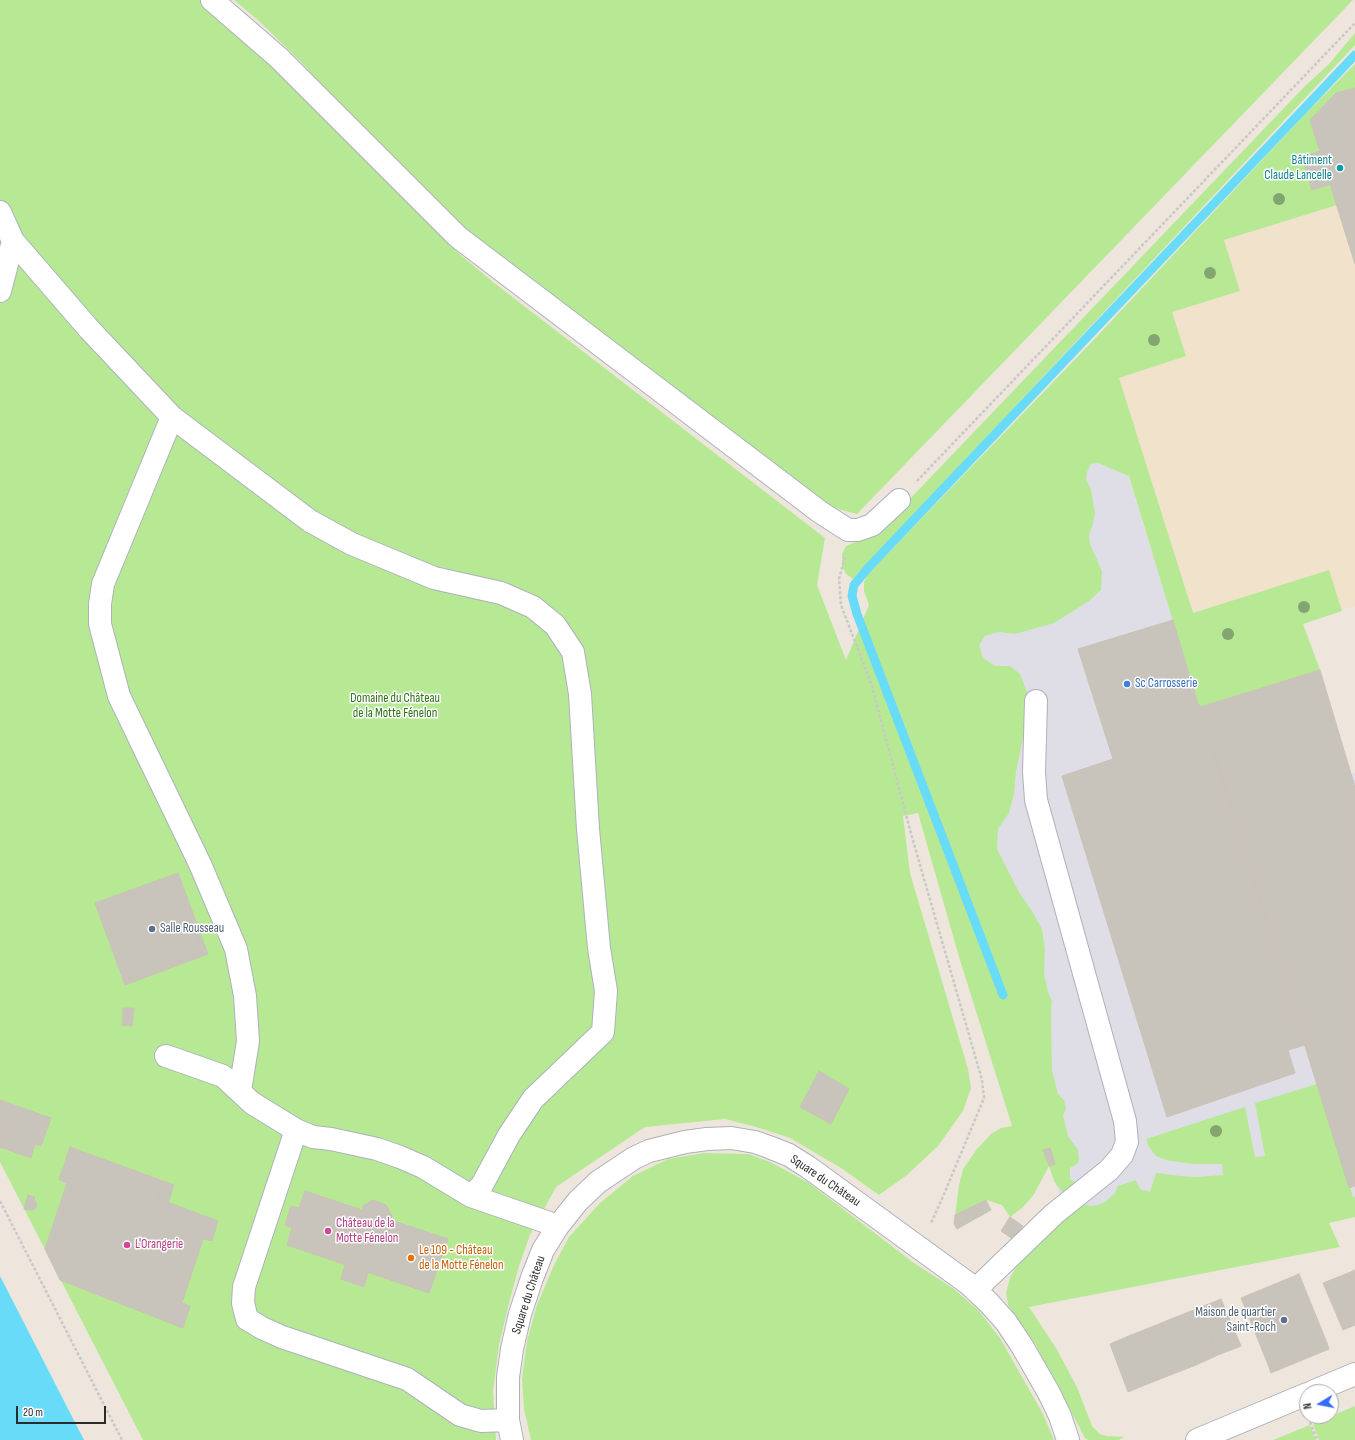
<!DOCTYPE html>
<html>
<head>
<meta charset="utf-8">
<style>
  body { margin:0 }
  #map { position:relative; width:1355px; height:1440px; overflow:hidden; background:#eee6dd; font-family:"Sofia Sans Condensed",sans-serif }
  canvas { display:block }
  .north { position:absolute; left:1299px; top:1384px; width:40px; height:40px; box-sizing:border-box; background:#fff; border:1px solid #aaa; border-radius:50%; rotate:260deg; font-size:11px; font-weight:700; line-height:16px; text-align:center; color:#2b2b2b }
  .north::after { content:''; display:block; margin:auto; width:14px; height:18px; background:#396aff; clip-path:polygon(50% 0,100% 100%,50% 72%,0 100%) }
  .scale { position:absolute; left:16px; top:1406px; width:90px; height:18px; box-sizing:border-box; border:2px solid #2b2b2b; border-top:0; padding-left:5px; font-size:12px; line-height:14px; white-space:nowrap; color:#2b2b2b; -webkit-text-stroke:3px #fff; paint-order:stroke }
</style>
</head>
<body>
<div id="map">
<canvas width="1355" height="1440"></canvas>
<div class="north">N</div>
<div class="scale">20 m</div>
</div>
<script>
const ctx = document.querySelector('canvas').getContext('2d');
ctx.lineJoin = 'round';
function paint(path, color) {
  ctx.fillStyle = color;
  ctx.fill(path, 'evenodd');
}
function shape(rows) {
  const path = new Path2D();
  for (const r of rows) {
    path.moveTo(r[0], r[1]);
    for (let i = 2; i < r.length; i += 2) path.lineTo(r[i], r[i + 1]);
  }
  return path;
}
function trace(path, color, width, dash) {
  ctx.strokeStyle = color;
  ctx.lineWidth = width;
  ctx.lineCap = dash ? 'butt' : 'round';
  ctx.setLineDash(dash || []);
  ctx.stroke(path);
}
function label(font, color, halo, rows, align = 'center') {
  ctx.font = font + ' "Sofia Sans Condensed",sans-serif';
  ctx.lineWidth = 3;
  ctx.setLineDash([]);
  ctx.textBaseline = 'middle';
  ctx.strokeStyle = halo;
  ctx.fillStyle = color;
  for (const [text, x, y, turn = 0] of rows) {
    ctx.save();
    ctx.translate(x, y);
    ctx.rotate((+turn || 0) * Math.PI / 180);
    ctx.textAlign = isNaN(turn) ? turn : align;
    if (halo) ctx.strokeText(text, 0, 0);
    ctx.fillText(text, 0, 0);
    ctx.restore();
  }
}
const industrial = shape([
  [1090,351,1173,620,1198,704,1199,704,1200,707,1351,774,1355,773,1355,1217,1064,1206,988,1004,875,578]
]);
const education = shape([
  [1355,76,1355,606,1303,623,1320,670,1200,707,1199,704,1198,704,1173,620,1090,351,1336,93]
]);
const green = shape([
  [0,0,203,0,212,7,457,252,493,282,825,538,817,585,846,660,869,605,864,591,864,582,868,574,1087,347,1309,110,1355,64,1355,88,1336,93,1310,120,1337,205,1224,240,1240,291,1172,312,1186,356,1119,378,1193,613,1329,570,1342,611,1303,624,1320,670,1200,707,1199,704,1198,704,1129,476,1098,463,1091,464,1087,472,1086,480,1091,489,1095,513,1093,524,1089,534,1090,544,1102,571,1101,590,1089,601,1054,623,1015,634,999,632,985,636,979,645,983,658,995,666,1010,666,1020,674,1027,692,1025,728,1016,772,1014,794,1009,813,998,829,997,849,1020,894,1032,911,1042,929,1045,949,1044,974,1048,992,1052,1001,1051,1010,1052,1070,1058,1094,1064,1100,1066,1109,1063,1115,1068,1136,1078,1150,1079,1160,1077,1164,1070,1168,1070,1179,1076,1183,1063,1193,1054,1181,1049,1166,1033,1196,1022,1208,1010,1217,1002,1205,986,1200,955,1215,959,1185,963,1169,977,1149,991,1134,1001,1128,1012,1126,959,957,918,813,903,816,910,873,968,1069,971,1088,963,1111,938,1146,907,1175,879,1195,841,1168,790,1138,756,1127,725,1119,645,1127,556,1187,530,1235,519,1266,510,1299,499,1345,493,1391,496,1440,143,1440,0,1162],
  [234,0,1353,0,857,514,834,508,682,400,465,234,338,113,306,67,259,21],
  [1355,33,1355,45,853,579,846,574,842,566,842,554,846,546,863,539,882,528,1305,86,1329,64],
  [1317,1084,1353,1197,1355,1197,1355,1217,1329,1223,1340,1247,1029,1307,1056,1348,1077,1387,1092,1426,1100,1434,1107,1436,1124,1437,1119,1440,1088,1440,1085,1438,1034,1342,1008,1305,1006,1293,1010,1278,1015,1269,1055,1222,1083,1204,1091,1206,1098,1205,1105,1202,1115,1193,1118,1186,1136,1180,1140,1189,1150,1192,1156,1173,1180,1176,1196,1177,1223,1175,1222,1164,1195,1164,1178,1162,1166,1160,1156,1156,1149,1147,1146,1139,1245,1107,1255,1157,1265,1156,1255,1103],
  [704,1153,749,1154,772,1163,809,1183,914,1263,954,1289,979,1311,1000,1338,1043,1414,1054,1440,531,1440,524,1409,522,1379,527,1341,537,1305,554,1265,569,1237,600,1203,633,1176,668,1159],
  [1355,1406,1355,1440,1319,1440,1313,1424],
  [1310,1425,1316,1440,1273,1440]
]);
const water = shape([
  [0,1276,84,1440,0,1440]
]);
const stream = shape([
  [1003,995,857,614,852,596,854,585,868,568,1355,55]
]);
const building = shape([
  [1355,88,1355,264,1310,120,1336,93,1355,88],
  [1320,151,1331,184,1312,190,1302,157,1320,151],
  [1173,620,1198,704,1199,704,1200,707,1305,1045,1288,1050,1295,1073,1167,1117,1062,776,1113,759,1078,649,1173,620],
  [1320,670,1355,787,1355,1186,1349,1188,1200,707,1320,670],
  [178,873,208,954,125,985,95,903,178,873],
  [175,878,203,952,129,980,101,906,175,878],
  [175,878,203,952,129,980,101,906,175,878],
  [123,1008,134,1008,132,1026,122,1025,123,1008],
  [819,1071,849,1089,831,1124,800,1107,819,1071],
  [0,1100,51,1118,41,1146,0,1132,0,1100],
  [0,1132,35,1144,31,1158,0,1147,0,1132],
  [70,1147,174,1185,168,1203,159,1199,160,1193,122,1179,123,1175,67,1156,70,1147],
  [1050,1148,1055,1164,1049,1166,1043,1150,1050,1148],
  [67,1156,123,1175,122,1179,160,1193,159,1199,218,1221,212,1241,203,1239,182,1303,190,1306,183,1328,60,1280,45,1249,51,1251,75,1180,60,1176,67,1156],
  [60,1176,75,1180,51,1251,45,1249,67,1183,59,1180,60,1176],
  [305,1191,362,1210,363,1206,373,1200,386,1205,392,1216,391,1220,448,1239,429,1293,287,1245,292,1228,285,1225,291,1206,299,1208,305,1191],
  [28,1195,35,1197,34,1200,36,1202,37,1206,35,1209,32,1210,24,1209,28,1195],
  [986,1200,991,1210,957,1229,954,1224,955,1215,986,1200],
  [1010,1217,1023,1226,1014,1240,1001,1231,1010,1217],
  [345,1265,368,1273,364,1287,341,1279,345,1265],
  [1355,1270,1355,1298,1346,1274,1355,1270],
  [1299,1274,1327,1343,1269,1367,1241,1298,1299,1274],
  [1346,1274,1355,1298,1355,1325,1343,1330,1323,1283,1346,1274],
  [1221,1299,1241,1346,1218,1355,1199,1308,1221,1299],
  [1199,1308,1218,1355,1196,1365,1176,1317,1199,1308],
  [1176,1317,1196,1365,1173,1374,1154,1326,1176,1317],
  [1154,1326,1173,1374,1150,1383,1131,1335,1154,1326],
  [1131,1335,1150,1383,1128,1392,1110,1344,1131,1335],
  [1327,1343,1329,1349,1271,1373,1269,1367,1327,1343]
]);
const path = shape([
  [917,481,1355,23],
  [845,557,839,579,841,605,871,683,912,837,982,1080,984,1098,942,1199,931,1223],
  [0,1201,122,1440],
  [1310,1422,1317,1440]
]);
const minor = shape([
  [212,0,279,58,458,237,820,512,848,530,858,530,872,525,899,500],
  [0,212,13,241,89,329,172,417],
  [0,291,13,241],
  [166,1056,223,1076,252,1103,296,1130,313,1137,331,1139,377,1149,400,1157,423,1167,471,1196,558,1226],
  [240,1091,248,1041,245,996,236,949,200,864,119,696,100,624,100,604,103,584,172,417,310,521,352,544,434,578,501,593,533,607,555,625,573,652,580,694,588,829,599,948,606,991,603,1032,533,1099,509,1135,482,1185,471,1196],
  [296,1130,244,1287,243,1303,247,1319,262,1328,282,1337,407,1379,460,1415,481,1421,508,1420],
  [975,1290,1054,1214,1109,1170,1122,1155,1127,1142,1125,1121,1036,800,1034,772,1036,701],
  [1312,1392,1355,1374],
  [512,1440,508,1420,508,1377,512,1349,520,1314,532,1278,543,1250,558,1226,578,1201,598,1182,634,1158,649,1151,685,1142,707,1139,731,1138,755,1142,769,1147,789,1155,808,1167,969,1284,989,1303,1006,1322,1022,1346,1049,1393,1060,1416,1068,1440],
  [1197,1440,1307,1394]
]);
const trees = [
  [1279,199],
  [1210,273],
  [1154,340],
  [1304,607],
  [1228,634],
  [1216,1131]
];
const markers = [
  [1340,168,4,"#0f9aa8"],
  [1127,684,4,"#3f7fe0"],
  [152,929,4,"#5c6f8a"],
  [328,1231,4,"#d1479c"],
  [127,1245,4,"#d1479c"],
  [411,1258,4,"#e8710a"],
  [1284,1320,4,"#5c6f8a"]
];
const cultureNames = [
  ["Bâtiment",1332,161],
  ["Claude Lancelle",1332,176]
];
const shopNames = [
  ["Sc Carrosserie",1135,684]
];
const parkNames = [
  ["Domaine du Château",395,699],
  ["de la Motte Fénelon",395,714]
];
const serviceNames = [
  ["Salle Rousseau",160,929],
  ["Maison de quartier",1276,1313,"right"],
  ["Saint-Roch",1276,1328,"right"]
];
const streetNames = [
  ["Square du Château",825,1181,34],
  ["Square du Château",529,1295,-72]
];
const hotelNames = [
  ["Château de la",336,1224],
  ["Motte Fénelon",336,1239],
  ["L'Orangerie",135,1245]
];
const foodNames = [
  ["Le 109 - Château",419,1251],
  ["de la Motte Fénelon",419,1266]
];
paint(industrial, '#dfdee6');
paint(education, '#f1e2cb');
paint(green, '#b7e995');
paint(water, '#68dbf8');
trace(stream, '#68dbf8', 9);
paint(building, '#c9c4bb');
trace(building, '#cac2b6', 1);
trace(minor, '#adb1bc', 24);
trace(path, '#c8c8c8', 2.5, [3, 2]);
trace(minor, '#fff', 22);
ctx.fillStyle = '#84a56f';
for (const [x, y] of trees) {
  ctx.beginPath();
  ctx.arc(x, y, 6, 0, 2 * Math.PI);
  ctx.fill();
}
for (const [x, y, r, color] of markers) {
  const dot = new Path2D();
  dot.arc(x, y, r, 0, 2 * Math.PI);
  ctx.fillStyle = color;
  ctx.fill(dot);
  trace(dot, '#fff', 1.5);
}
label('13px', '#0d838f', '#fff', cultureNames, 'right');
label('13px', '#366cbe', '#fff', shopNames, 'left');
label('13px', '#2d6f15', '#fff', parkNames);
label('13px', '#4e5e75', '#fff', serviceNames, 'left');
label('13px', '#2b2b2b', '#fff', streetNames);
label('13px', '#b23c85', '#fff', hotelNames, 'left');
label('13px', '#c56008', '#fff', foodNames, 'left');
</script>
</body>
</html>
